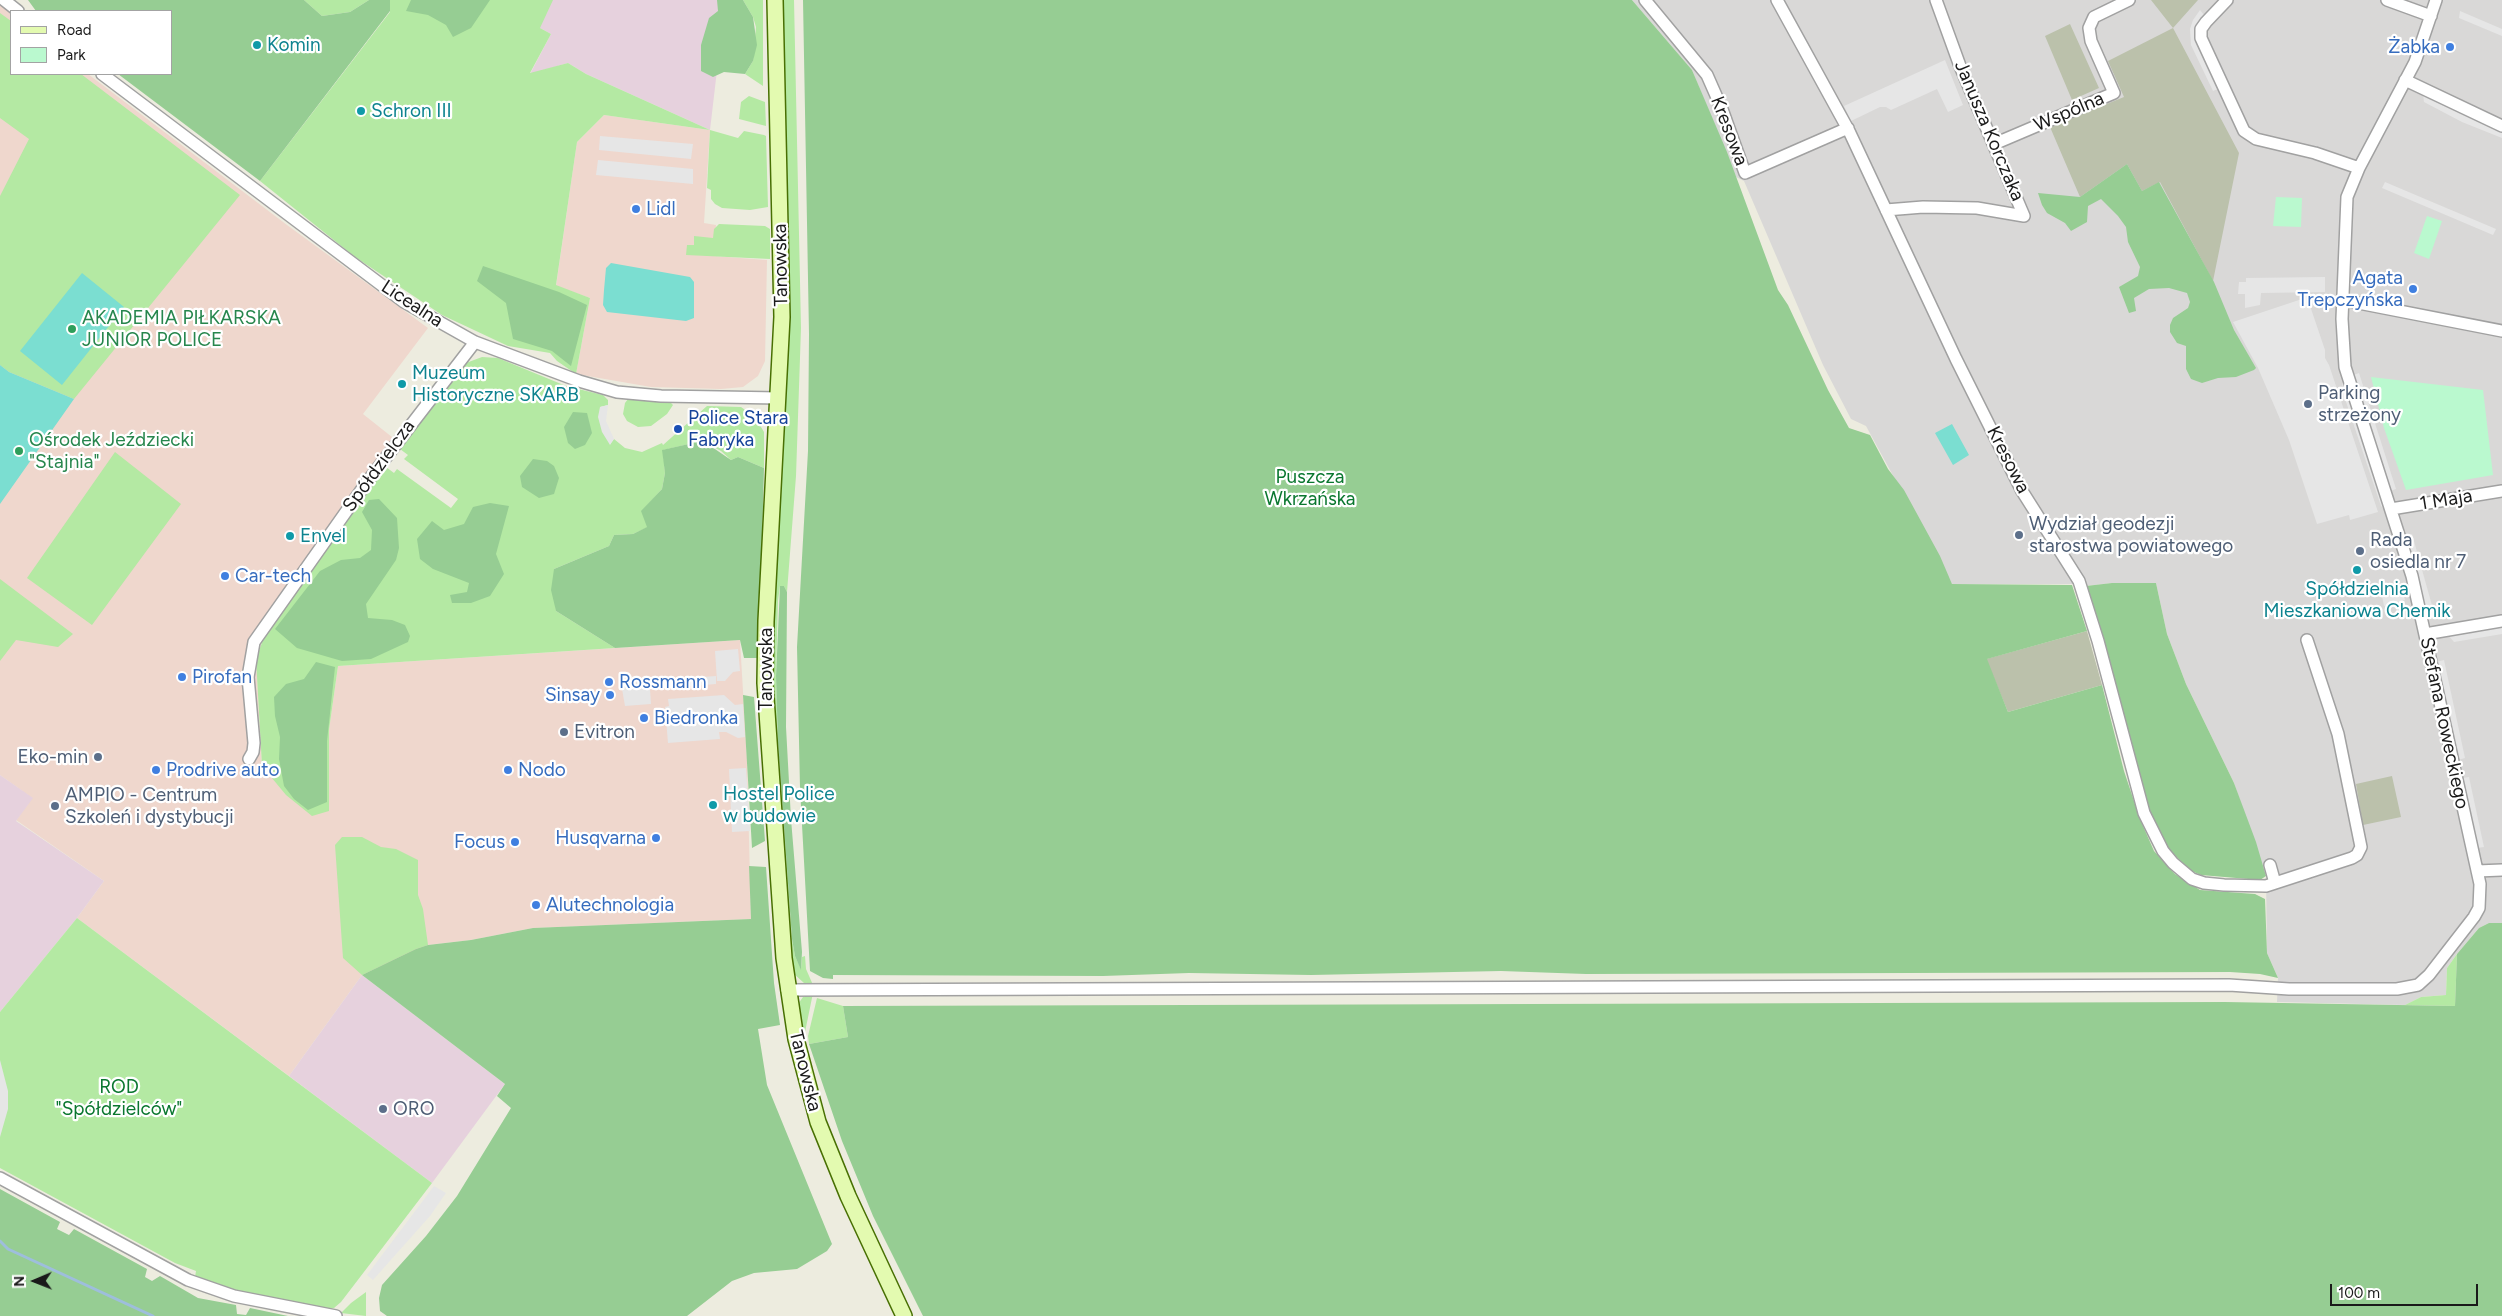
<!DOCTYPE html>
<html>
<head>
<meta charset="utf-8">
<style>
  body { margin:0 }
  #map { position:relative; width:2502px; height:1316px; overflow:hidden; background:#edecdf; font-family:Figtree,sans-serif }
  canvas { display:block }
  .legend { position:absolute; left:10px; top:10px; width:162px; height:65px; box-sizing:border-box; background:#fff; border:1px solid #a3a3a3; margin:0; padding:6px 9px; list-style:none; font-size:15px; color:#1a1a1a }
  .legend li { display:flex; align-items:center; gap:10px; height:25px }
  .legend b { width:25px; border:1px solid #a3a3a3 }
  .north { position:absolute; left:10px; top:1256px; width:50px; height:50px; -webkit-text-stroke:4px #fff; paint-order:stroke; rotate:269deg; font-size:14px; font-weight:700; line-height:20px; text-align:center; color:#1a1a1a }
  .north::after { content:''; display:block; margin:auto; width:18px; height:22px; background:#1a1a1a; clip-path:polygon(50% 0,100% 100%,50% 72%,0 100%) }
  .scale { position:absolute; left:2330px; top:1284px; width:148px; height:22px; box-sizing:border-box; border:2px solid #1a1a1a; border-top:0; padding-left:6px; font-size:15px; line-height:18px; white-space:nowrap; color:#1a1a1a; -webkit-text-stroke:4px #fff; paint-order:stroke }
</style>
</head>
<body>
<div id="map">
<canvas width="2502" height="1316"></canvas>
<ul class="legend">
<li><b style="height:6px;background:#e3fab0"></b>Road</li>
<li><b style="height:14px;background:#baf9cf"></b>Park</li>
</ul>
<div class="north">N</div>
<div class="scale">100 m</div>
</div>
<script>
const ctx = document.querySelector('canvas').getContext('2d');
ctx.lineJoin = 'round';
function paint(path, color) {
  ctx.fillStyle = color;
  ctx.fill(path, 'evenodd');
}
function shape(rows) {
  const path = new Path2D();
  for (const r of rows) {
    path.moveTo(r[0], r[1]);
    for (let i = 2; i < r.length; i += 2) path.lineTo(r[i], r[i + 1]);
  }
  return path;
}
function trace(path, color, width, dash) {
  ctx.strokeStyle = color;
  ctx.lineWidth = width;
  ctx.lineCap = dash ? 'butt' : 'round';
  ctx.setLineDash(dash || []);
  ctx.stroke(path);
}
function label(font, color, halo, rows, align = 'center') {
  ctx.font = font + ' Figtree,sans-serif';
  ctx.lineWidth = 4.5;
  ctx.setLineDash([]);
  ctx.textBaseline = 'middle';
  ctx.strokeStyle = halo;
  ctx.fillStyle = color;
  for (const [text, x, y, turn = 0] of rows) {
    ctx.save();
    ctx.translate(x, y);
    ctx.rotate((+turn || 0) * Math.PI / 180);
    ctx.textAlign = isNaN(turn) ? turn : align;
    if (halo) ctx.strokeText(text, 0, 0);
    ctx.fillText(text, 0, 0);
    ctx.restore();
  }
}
const residential = shape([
  [1632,0,2502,0,2502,923,2489,923,2479,928,2457,954,2447,968,2446,995,2421,997,2405,1005,2277,1002,2278,978,2267,953,2266,876,2234,783,2186,684,2167,634,2156,583,2112,583,2086,586,2076,584,1952,584,1866,426,1851,419,1823,365,1744,181,1736,177,1692,70]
]);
const commercial = shape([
  [0,4,11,13,11,74,88,74,287,225,428,328,363,414,402,445,268,626,256,659,262,766,329,730,338,666,740,640,747,760,751,919,533,928,471,940,428,945,362,975,289,1076,77,918,104,881,16,820,32,798,0,775],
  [604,115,710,130,704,223,716,225,714,256,767,260,765,361,758,376,743,387,721,389,651,387,576,374,590,298,556,286,577,142]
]);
const industrial = shape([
  [551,0,720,0,725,2,710,130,586,74,568,63,530,74,551,34,538,27],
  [0,775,33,798,16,821,104,881,77,918,0,1012],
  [362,975,505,1084,432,1183,289,1076]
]);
const construction = shape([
  [2151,0,2198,0,2173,28,2239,153,2213,281,2160,182,2142,191,2127,164,2080,197,2050,127,2124,97,2108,61,2173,28],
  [2070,24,2099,88,2072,100,2045,36],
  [2087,631,2102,685,2008,712,1986,659],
  [2392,776,2401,817,2363,825,2356,784]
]);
const grass = shape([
  [304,0,369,0,350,12,322,16],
  [390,0,553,0,540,28,551,34,530,73,568,63,586,74,710,130,738,138,744,131,764,135,766,136,768,207,750,210,722,208,715,204,711,199,711,190,707,188,710,130,604,115,577,142,556,285,590,298,576,374,557,361,550,353,508,346,442,315,355,257,260,181,390,12],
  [743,0,763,0,763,86,745,74,753,61,756,27,753,17],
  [780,0,794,0,801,328,796,476,787,592,784,586,780,586,778,601,776,676,778,743,792,939,795,956,801,969,802,957,805,956,806,969,813,985,804,983,793,973,770,690],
  [0,13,11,21,11,74,81,74,240,195,74,399,9,372,0,365,0,196,29,139,0,118],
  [749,96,765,102,766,126,739,119,741,102],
  [719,224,765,226,770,229,770,259,686,255,687,245,694,245,694,236,713,238,714,229],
  [482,357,498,358,566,386,603,395,608,400,608,405,600,407,610,444,614,439,625,448,642,452,662,443,663,445,707,406,741,407,755,417,764,432,764,468,738,457,731,460,721,451,702,441,663,450,665,473,662,489,642,511,648,527,633,534,614,535,609,546,554,569,556,611,615,648,338,666,329,730,329,811,312,816,286,795,262,766,256,659,268,626,386,467,394,473,397,469,451,508,458,499,404,459,408,455,400,449,452,374,466,363],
  [637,398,669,401,673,405,667,414,651,426,638,427,627,421,623,414,625,403,628,399],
  [115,452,181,504,92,625,27,578],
  [0,579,73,634,58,647,16,640,0,661],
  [342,837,362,837,381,847,396,849,418,860,418,895,423,909,428,945,416,949,362,975,343,958,335,845],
  [77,918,432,1183,341,1302,334,1308,328,1309,238,1291,195,1277,196,1271,175,1263,0,1168,0,1012],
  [2457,954,2455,1006,2405,1005,2421,997,2446,995,2447,968],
  [813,993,804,1037,800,1038,796,1007,803,997],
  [817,998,843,1006,848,1037,809,1044,808,1036],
  [366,1292,366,1316,341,1313,351,1303]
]);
const forest = shape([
  [28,0,304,0,322,16,350,12,369,0,390,0,390,11,260,181,118,74,171,74,171,11,36,11],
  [411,0,490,0,471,28,453,37,446,25,428,15,406,11],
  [717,0,743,0,753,17,757,45,753,61,745,74,724,72,713,77,701,71,701,45,709,18,718,11],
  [803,0,1632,0,1692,70,1727,152,1778,290,1788,305,1828,390,1849,428,1870,435,1888,469,1904,490,1940,556,1952,584,2072,585,2087,631,1987,659,2008,712,2102,685,2124,771,2140,819,2154,851,2175,874,2200,890,2255,894,2265,899,2267,953,2278,978,2260,974,2230,972,1586,974,1501,971,1311,975,1189,973,1103,976,833,975,833,979,823,978,810,971,800,788,797,647,808,451,809,334],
  [2127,164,2142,191,2159,182,2214,282,2234,330,2256,368,2254,370,2236,377,2218,378,2202,383,2191,379,2186,369,2186,346,2177,343,2170,332,2170,325,2173,318,2188,308,2190,302,2187,293,2169,288,2149,289,2134,298,2136,311,2129,313,2119,287,2138,276,2140,267,2128,242,2126,227,2118,216,2101,199,2088,206,2087,222,2071,231,2065,223,2047,213,2042,205,2038,193,2080,197],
  [483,266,559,292,587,305,571,366,552,351,513,339,506,303,477,281],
  [573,412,587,413,592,433,585,445,575,449,568,443,564,427],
  [710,435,712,447,731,460,738,457,764,468,759,658,744,658,740,640,615,648,556,611,551,590,554,569,609,546,614,535,633,534,647,527,641,511,662,489,665,473,662,450,702,441],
  [533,459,547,461,554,466,559,478,554,494,539,498,522,487,520,476],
  [379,499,397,518,399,548,396,560,366,604,368,618,392,620,405,625,410,636,408,642,371,659,342,661,297,648,275,629,320,571,341,560,360,558,371,550,372,530,362,512,369,500],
  [490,503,509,506,496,554,504,574,490,596,471,603,452,603,450,595,467,592,469,583,433,569,420,559,417,539,432,521,444,530,464,524,473,507],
  [2112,583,2156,583,2167,634,2186,684,2234,783,2256,842,2266,876,2260,880,2201,875,2189,870,2168,848,2159,832,2149,810,2104,639,2086,586],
  [780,586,784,586,787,592,786,727,791,819,802,952,801,970,795,956,792,939,778,743,776,676],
  [316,662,335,667,327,741,327,802,308,810,294,799,284,786,279,759,280,737,275,716,274,697,286,684,304,679],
  [743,695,754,697,765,841,752,848],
  [749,866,766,867,774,983,780,1025,758,1029,767,1085,832,1244,827,1251,797,1269,754,1273,732,1281,687,1316,387,1316,380,1311,379,1298,382,1285,426,1236,457,1196,511,1108,497,1096,505,1084,362,975,416,949,428,945,471,940,533,928,751,919],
  [2489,923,2502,923,2502,1316,923,1316,873,1216,842,1141,809,1044,848,1037,843,1006,2225,1002,2455,1006,2457,954,2479,928],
  [0,1189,60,1222,57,1229,69,1235,74,1229,147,1269,145,1277,152,1281,160,1276,198,1298,236,1305,237,1314,246,1315,250,1308,288,1316,0,1316]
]);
const park = shape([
  [2276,197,2302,198,2301,227,2273,226],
  [2427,216,2442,221,2429,259,2414,253],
  [2371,377,2483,390,2493,475,2406,490,2384,428]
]);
const pitch = shape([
  [611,263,690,277,694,282,694,318,686,321,607,312,603,305,604,290,606,268],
  [82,273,124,307,62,385,20,351],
  [0,365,9,372,74,399,0,504],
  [1952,424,1969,455,1953,465,1935,433]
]);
const parking = shape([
  [2200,10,2205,16,2201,21,2220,88,2213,91,2191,45,2190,29,2193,20],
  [2460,11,2502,29,2502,36,2459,18],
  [1945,60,1963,105,1948,112,1937,89,1891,110,1886,107,1880,107,1851,121,1844,106],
  [2423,94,2502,131,2502,138,2462,122,2424,102],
  [600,136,693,144,691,159,599,150],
  [598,160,693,169,693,184,596,175],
  [2385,182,2496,229,2493,235,2382,188],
  [2325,277,2325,292,2261,293,2260,305,2245,308,2245,294,2238,294,2239,282,2246,282,2246,278],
  [2302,299,2308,300,2325,350,2325,358,2329,365,2378,512,2350,520,2349,515,2317,524,2289,440,2258,368,2233,322],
  [2359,373,2396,489,2390,491,2351,376],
  [2343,379,2387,512,2381,506,2342,390],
  [608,405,606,421,614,439,610,445,602,432,598,417,600,407],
  [2412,534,2433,609,2425,610,2404,536],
  [2397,582,2399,587,2402,588,2405,600,2384,606,2382,596,2388,591,2388,585],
  [2502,627,2502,634,2454,642,2448,635],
  [738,649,740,671,733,672,725,681,717,681,715,651],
  [2444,660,2465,758,2458,760,2436,662],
  [716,676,716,684,650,689,651,704,625,706,621,683],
  [724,695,735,705,743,704,745,737,738,738,726,732,719,732,720,739,668,743,665,707,669,706,668,699],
  [746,768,750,831,732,832,729,769],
  [2469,777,2484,847,2477,848,2462,778],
  [0,1060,8,1091,8,1109,0,1137],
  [434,1186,446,1193,430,1216,373,1280,367,1275]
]);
const stream = shape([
  [0,1241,8,1249,153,1316]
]);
const street = shape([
  [4,0,18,11],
  [1645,0,1707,75,1722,109,1745,173,1848,128],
  [1777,0,1849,131,1956,359,2022,491,2079,581,2098,641,2144,813,2163,851,2173,863,2192,879,2204,883,2224,885,2266,886,2352,858,2357,855,2361,847,2338,734,2307,640],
  [1936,0,1960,66,2024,216],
  [2227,0,2206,22,2201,29,2201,38,2244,131,2256,139,2315,153,2359,168],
  [2387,0,2431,16],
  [102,74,404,302,475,342,579,381,617,392,661,396,779,398],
  [2405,80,2502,126],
  [1994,144,2114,93,2091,41,2089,28,2094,17,2129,0],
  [1886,210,1923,207,1977,208,2024,216],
  [2343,300,2502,331],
  [2391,509,2502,491],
  [2425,634,2502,621],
  [249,759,253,752,254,743,248,677,254,642,367,482,475,342],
  [2270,865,2275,883],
  [2477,871,2502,870],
  [787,990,2229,985,2289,989,2397,989,2418,985,2429,975,2474,917,2479,908,2480,884,2412,576,2345,367,2342,319,2347,197,2359,168,2415,62,2436,0],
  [0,1178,188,1280,234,1296,336,1316]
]);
const secondary = shape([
  [775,0,782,317,766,621,765,683,784,958,796,1039,818,1122,848,1196,904,1316]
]);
const markers = [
  [257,45,5,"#0f9aa8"],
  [2450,47,5,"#3f7fe0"],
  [361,111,5,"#0f9aa8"],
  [636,209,5,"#3f7fe0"],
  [2413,289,5,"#3f7fe0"],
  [72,329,5,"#2e9e5b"],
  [402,384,5,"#0f9aa8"],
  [2308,404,5,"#5c6f8a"],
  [678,429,5,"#1a4fb4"],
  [19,451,5,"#2e9e5b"],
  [2019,535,5,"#5c6f8a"],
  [290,536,5,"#0f9aa8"],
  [2360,551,5,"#5c6f8a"],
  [2357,570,5,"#0f9aa8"],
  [225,576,5,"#3f7fe0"],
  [182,677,5,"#3f7fe0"],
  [609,682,5,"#3f7fe0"],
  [610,695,5,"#3f7fe0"],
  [644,718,5,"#3f7fe0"],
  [564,732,5,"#5c6f8a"],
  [98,757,5,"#5c6f8a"],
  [156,770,5,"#3f7fe0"],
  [508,770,5,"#3f7fe0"],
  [713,805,5,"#0f9aa8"],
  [55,806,5,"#5c6f8a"],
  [656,838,5,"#3f7fe0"],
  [515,842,5,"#3f7fe0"],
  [536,905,5,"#3f7fe0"],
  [383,1109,5,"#5c6f8a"]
];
const cultureNames = [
  ["Komin",267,45],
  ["Schron III",371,111],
  ["Muzeum",412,373],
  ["Historyczne SKARB",412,395],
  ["Envel",300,536],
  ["Spółdzielnia",2357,589,"center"],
  ["Mieszkaniowa Chemik",2357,611,"center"],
  ["Hostel Police",723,794],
  ["w budowie",723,816]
];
const shopNames = [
  ["Żabka",2440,47,"right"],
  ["Lidl",646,209],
  ["Agata",2403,278,"right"],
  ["Trepczyńska",2403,300,"right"],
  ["Car-tech",235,576],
  ["Pirofan",192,677],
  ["Rossmann",619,682],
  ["Sinsay",600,695,"right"],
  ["Biedronka",654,718],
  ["Prodrive auto",166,770],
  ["Nodo",518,770],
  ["Husqvarna",646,838,"right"],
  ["Focus",505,842,"right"],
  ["Alutechnologia",546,905]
];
const streetNames = [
  ["Wspólna",2069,112,-23],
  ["Kresowa",1729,131,69],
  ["Janusza Korczaka",1989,131,67],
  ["Tanowska",781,265,-91],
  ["Licealna",412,304,33],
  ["Kresowa",2008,460,63],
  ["Spółdzielcza",379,466,-54],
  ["1 Maja",2446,500,-9],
  ["Tanowska",766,669,-90],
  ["Stefana Roweckiego",2444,723,78],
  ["Tanowska",805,1071,76]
];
const leisureNames = [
  ["AKADEMIA PIŁKARSKA",82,318],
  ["JUNIOR POLICE",82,340],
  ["Ośrodek Jeździecki",29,440],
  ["\"Stajnia\"",29,462]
];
const serviceNames = [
  ["Parking",2318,393],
  ["strzeżony",2318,415],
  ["Wydział geodezji",2029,524],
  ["starostwa powiatowego",2029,546],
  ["Rada",2370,540],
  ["osiedla nr 7",2370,562],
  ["Evitron",574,732],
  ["Eko-min",88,757,"right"],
  ["AMPIO - Centrum",65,795],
  ["Szkoleń i dystybucji",65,817],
  ["ORO",393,1109]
];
const transitNames = [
  ["Police Stara",688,418],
  ["Fabryka",688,440]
];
const parkNames = [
  ["Puszcza",1310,477],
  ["Wkrzańska",1310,499],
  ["ROD",119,1087],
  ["\"Spółdzielców\"",119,1109]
];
paint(residential, '#d9d8d7');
paint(commercial, '#efd7cd');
paint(industrial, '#e6d1dd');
paint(construction, '#bbc1ab');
paint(grass, '#b4e9a3');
paint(forest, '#96cd93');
paint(park, '#baf9cf');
paint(pitch, '#7bded1');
paint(parking, '#e6e6e6');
trace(stream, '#9ebedc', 3);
trace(street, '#a1a1a1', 14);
trace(secondary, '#487003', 18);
trace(street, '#fff', 11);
trace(secondary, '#e3fab0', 15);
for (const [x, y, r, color] of markers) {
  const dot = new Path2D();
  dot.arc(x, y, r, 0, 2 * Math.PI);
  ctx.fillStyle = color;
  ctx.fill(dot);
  trace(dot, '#fff', 2);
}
label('19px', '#0d838f', '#fff', cultureNames, 'left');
label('19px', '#366cbe', '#fff', shopNames, 'left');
label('19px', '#1a1a1a', '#fff', streetNames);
label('19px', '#27864d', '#fff', leisureNames, 'left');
label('19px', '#4e5e75', '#fff', serviceNames, 'left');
label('19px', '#164399', '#fff', transitNames, 'left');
label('19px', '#0a772f', '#fff', parkNames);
</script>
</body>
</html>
